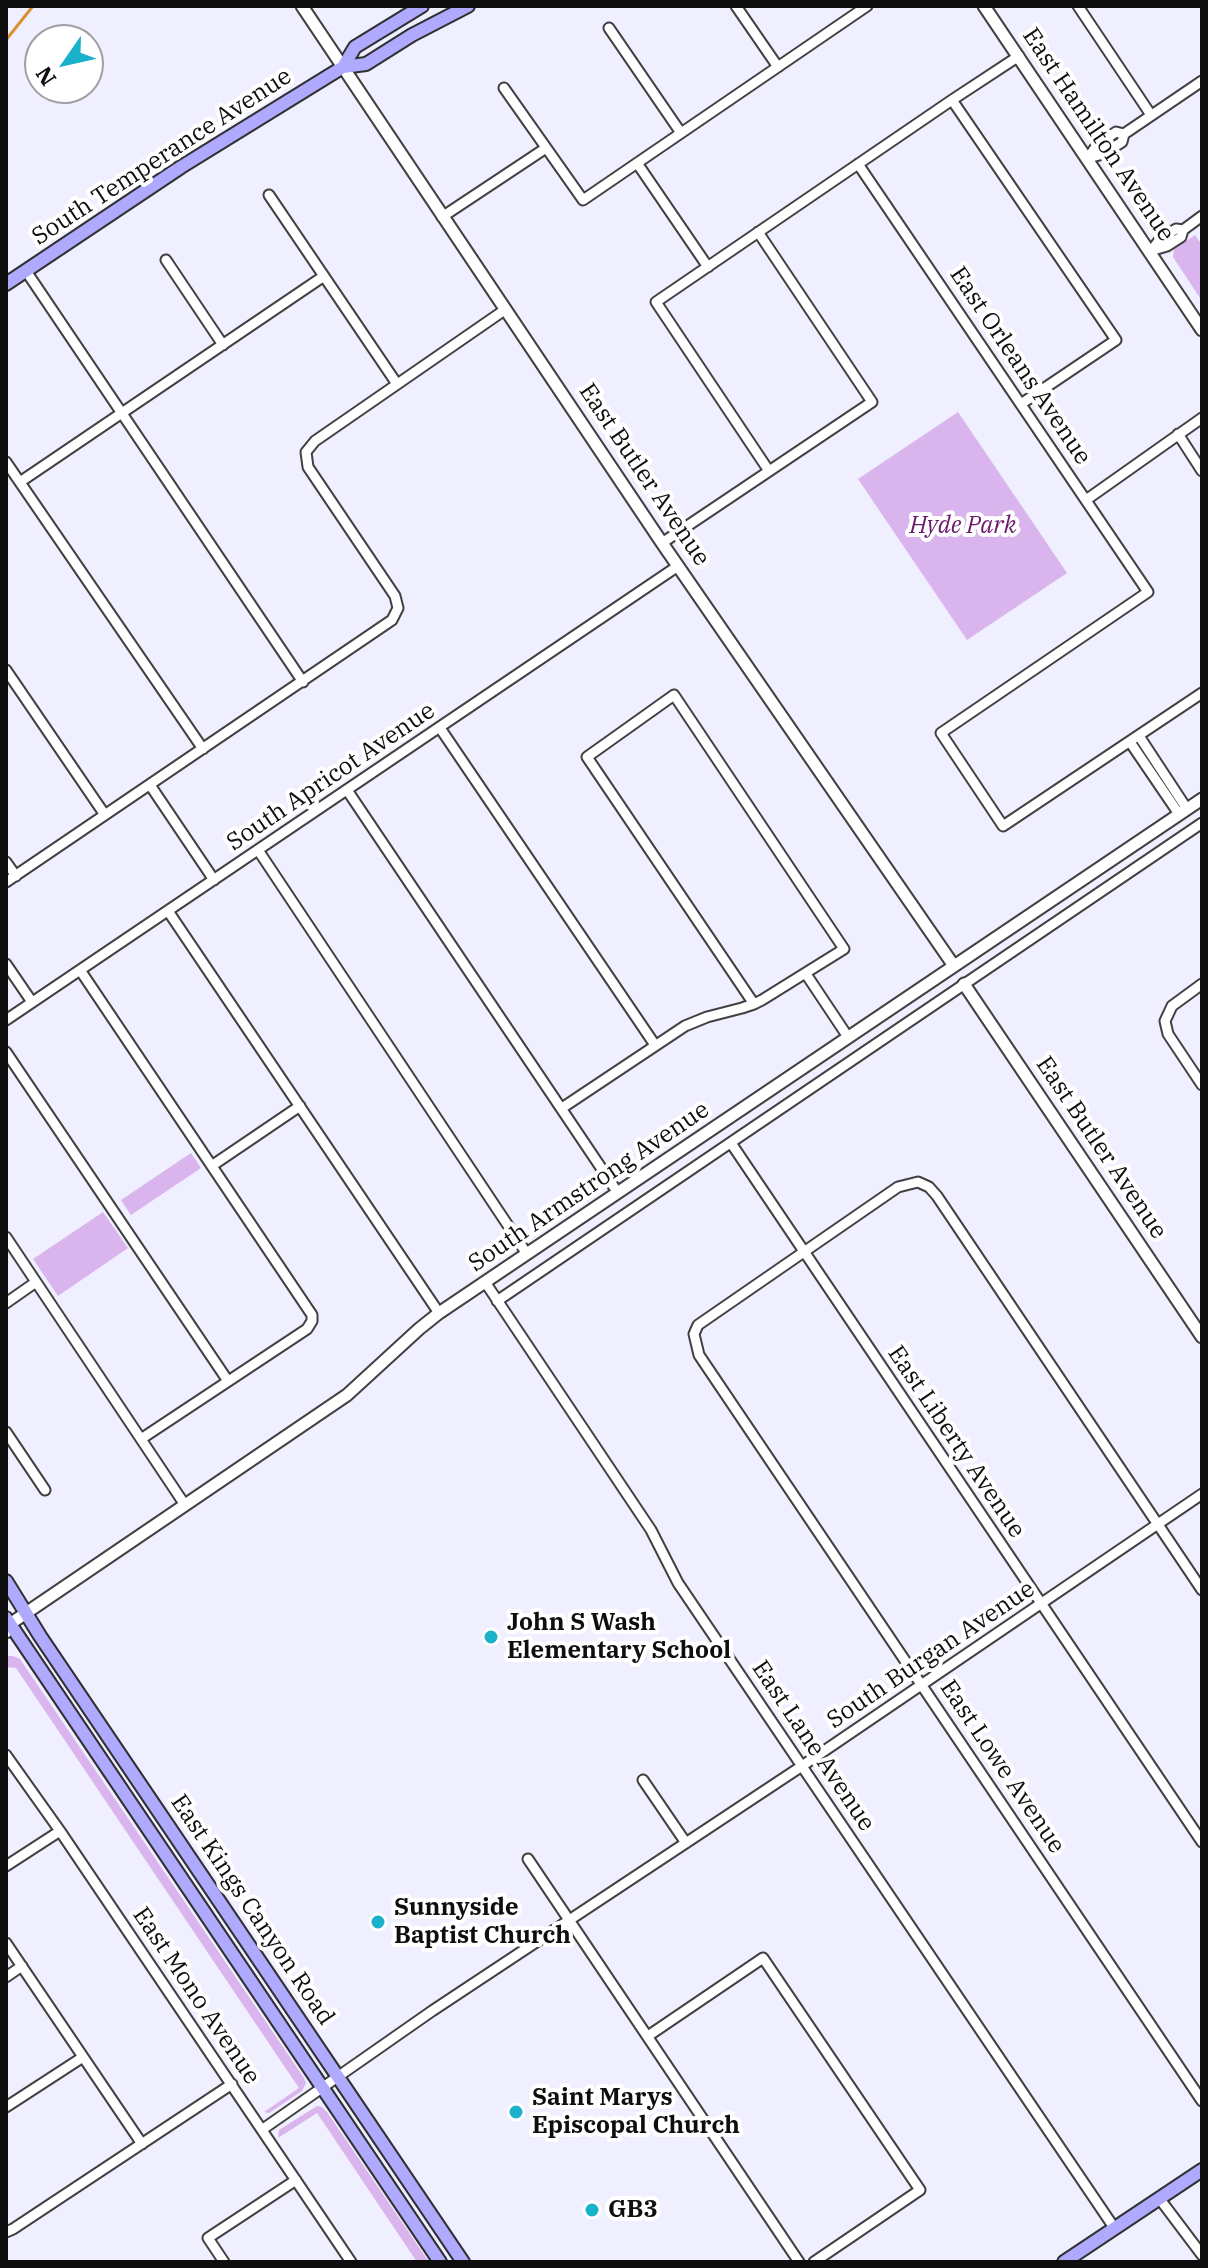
<!DOCTYPE html>
<html>
<head>
<meta charset="utf-8">
<style>
  body { margin:0 }
  #map { position:relative; width:1208px; height:2268px; overflow:hidden; background:#efefff; font-family:"IBM Plex Serif",serif }
  canvas { display:block }
  .frame { position:absolute; inset:0; border:8px solid #0e0e0e; pointer-events:none }
  .north { position:absolute; left:24px; top:24px; width:80px; height:80px; box-sizing:border-box; background:#fff; border:2px solid #9f9f9f; border-radius:50%; rotate:236deg; font-size:22px; font-weight:700; line-height:32px; text-align:center; color:#0e0e0e }
  .north::after { content:''; display:block; margin:auto; width:28px; height:36px; background:#1ab2ca; clip-path:polygon(50% 0,100% 100%,50% 72%,0 100%) }
</style>
</head>
<body>
<div id="map">
<canvas width="1208" height="2268"></canvas>
<div class="frame"></div>
<div class="north">N</div>
</div>
<script>
const ctx = document.querySelector('canvas').getContext('2d');
ctx.lineJoin = 'round';
function paint(path, color) {
  ctx.fillStyle = color;
  ctx.fill(path, 'evenodd');
}
function shape(rows) {
  const path = new Path2D();
  for (const r of rows) {
    path.moveTo(r[0], r[1]);
    for (let i = 2; i < r.length; i += 2) path.lineTo(r[i], r[i + 1]);
  }
  return path;
}
function trace(path, color, width, dash) {
  ctx.strokeStyle = color;
  ctx.lineWidth = width;
  ctx.lineCap = dash ? 'butt' : 'round';
  ctx.setLineDash(dash || []);
  ctx.stroke(path);
}
function label(font, color, halo, rows, align = 'center') {
  ctx.font = font + ' "IBM Plex Serif",serif';
  ctx.lineWidth = 8;
  ctx.setLineDash([]);
  ctx.textBaseline = 'middle';
  ctx.strokeStyle = halo;
  ctx.fillStyle = color;
  for (const [text, x, y, turn = 0] of rows) {
    ctx.save();
    ctx.translate(x, y);
    ctx.rotate((+turn || 0) * Math.PI / 180);
    ctx.textAlign = isNaN(turn) ? turn : align;
    if (halo) ctx.strokeText(text, 0, 0);
    ctx.fillText(text, 0, 0);
    ctx.restore();
  }
}
const green = shape([
  [1195,235,1202,245,1202,301,1173,257,1174,249],
  [958,412,1067,573,967,640,858,479],
  [191,1153,201,1168,131,1215,121,1200],
  [103,1212,128,1248,58,1296,33,1259],
  [6,1656,13,1656,20,1659,304,2078,306,2083,302,2091,269,2113,264,2112,299,2088,16,1668,6,1667],
  [317,2106,322,2107,327,2112,429,2262,417,2262,317,2113,278,2138,279,2130]
]);
const stream = shape([
  [6,40,33,6]
]);
const minor = shape([
  [736,6,778,67],
  [1078,6,1151,115],
  [609,28,681,133],
  [504,88,583,200,867,6],
  [952,100,1116,340,1021,404],
  [1088,158,1097,145,1116,132,1124,134,1202,81],
  [1088,158,1103,154,1122,142,1124,134],
  [637,163,708,267],
  [858,164,1148,592,941,733,1003,826,1202,693],
  [269,195,397,384],
  [442,217,546,148],
  [1150,251,1167,246,1181,237,1183,230,1202,216],
  [1151,251,1161,238,1176,229,1183,230],
  [166,260,223,345],
  [26,271,303,682],
  [1178,434,1202,471],
  [6,462,203,749],
  [769,471,656,302,952,100,1019,56],
  [20,482,324,276],
  [1086,500,1202,418],
  [662,543,872,402,758,232],
  [6,670,105,815],
  [440,728,655,1045],
  [1139,736,1187,809],
  [1130,742,1179,814],
  [150,785,214,880],
  [347,790,618,1193],
  [258,850,527,1254],
  [6,862,16,876],
  [6,882,392,620,398,608,395,596,308,467,306,452,315,441,506,309],
  [168,911,439,1313],
  [6,964,32,1002],
  [80,970,312,1315,312,1321,307,1329,141,1439],
  [806,974,848,1037],
  [1202,984,1172,1006,1165,1021,1168,1034,1202,1085],
  [6,1020,678,566],
  [6,1052,228,1381],
  [562,1108,685,1026,707,1017,742,1008,754,1004,762,1000,844,949,674,695,587,757,754,1004],
  [731,1143,1202,1842],
  [213,1165,300,1106],
  [6,1237,185,1505],
  [485,1282,651,1530,678,1583,1115,2229],
  [497,1301,1202,823],
  [6,1303,36,1282],
  [6,1432,45,1490],
  [1202,1590,937,1196,929,1187,918,1182,898,1187,698,1325,694,1334,699,1355,1202,2101],
  [6,1755,60,1831,351,2262],
  [643,1780,686,1843],
  [528,1859,799,2262],
  [6,1866,60,1831],
  [6,1943,142,2144],
  [6,1977,22,1966],
  [648,2036,763,1958,920,2190,814,2262],
  [6,2107,83,2057],
  [263,2129,432,2011,802,1766,1202,1494],
  [1159,2198,1202,2255],
  [6,2232,13,2229,232,2084],
  [224,2262,208,2238,296,2180]
]);
const tertiary = shape([
  [302,6,662,543,954,966],
  [984,6,1202,330],
  [964,984,1202,1337],
  [6,1632,10,1624,26,1613,347,1395,419,1329,439,1313,1202,799]
]);
const secondary = shape([
  [343,67,355,47,422,6],
  [6,284,181,167,343,67,366,64,412,35,468,6],
  [6,1581,40,1636,463,2262],
  [6,1618,440,2262],
  [1064,2262,1202,2170]
]);
const markers = [
  [491,1637,8,"#1ab2ca"],
  [378,1922,8,"#1ab2ca"],
  [516,2112,8,"#1ab2ca"],
  [592,2210,8,"#1ab2ca"]
];
const streetNames = [
  ["East Hamilton Avenue",1098,135,56],
  ["South Temperance Avenue",162,157,-33],
  ["East Orleans Avenue",1020,366,56],
  ["East Butler Avenue",644,475,56],
  ["South Apricot Avenue",331,777,-34],
  ["East Butler Avenue",1101,1148,56],
  ["South Armstrong Avenue",589,1187,-34],
  ["East Liberty Avenue",956,1442,56],
  ["South Burgan Avenue",931,1655,-34],
  ["East Lane Avenue",813,1746,56],
  ["East Lowe Avenue",1002,1767,56],
  ["East Kings Canyon Road",252,1910,56],
  ["East Mono Avenue",196,1996,56]
];
const parkNames = [
  ["Hyde Park",963,526]
];
const poiNames = [
  ["John S Wash",507,1623],
  ["Elementary School",507,1651],
  ["Sunnyside",394,1908],
  ["Baptist Church",394,1936],
  ["Saint Marys",532,2098],
  ["Episcopal Church",532,2126],
  ["GB3",608,2210]
];
paint(green, '#dab5ed');
trace(stream, '#d89230', 3);
trace(minor, '#414141', 13);
trace(tertiary, '#414141', 15);
trace(secondary, '#303030', 16);
trace(minor, '#fff', 9);
trace(tertiary, '#fff', 11);
trace(secondary, '#b0aaff', 12);
for (const [x, y, r, color] of markers) {
  const dot = new Path2D();
  dot.arc(x, y, r, 0, 2 * Math.PI);
  ctx.fillStyle = color;
  ctx.fill(dot);
  trace(dot, '#fff', 3);
}
label('24px', '#0e0e0e', '#fff', streetNames);
label('italic 24px', '#6a196b', '#fff', parkNames);
label('bold 24px', '#0e0e0e', '#fff', poiNames, 'left');
</script>
</body>
</html>
